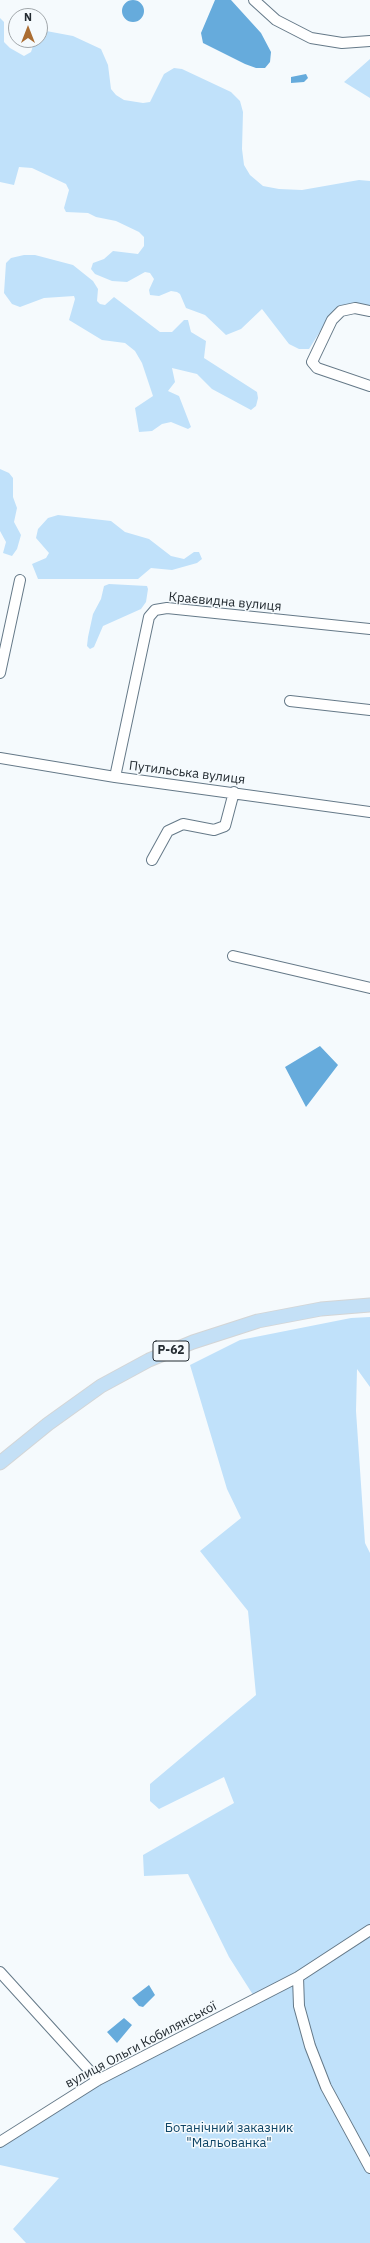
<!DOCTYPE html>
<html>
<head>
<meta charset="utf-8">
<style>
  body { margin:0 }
  #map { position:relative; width:370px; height:2243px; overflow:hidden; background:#f5fafd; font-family:"IBM Plex Sans",sans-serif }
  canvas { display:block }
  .north { position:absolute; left:8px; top:8px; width:40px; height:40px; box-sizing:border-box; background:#f5fafd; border:1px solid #a1a7ab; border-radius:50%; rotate:0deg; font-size:11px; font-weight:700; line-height:16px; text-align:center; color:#232b31 }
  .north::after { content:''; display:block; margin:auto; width:14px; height:18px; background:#ab6d32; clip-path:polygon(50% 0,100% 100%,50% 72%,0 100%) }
</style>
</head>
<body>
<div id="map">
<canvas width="370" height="2243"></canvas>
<div class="north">N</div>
</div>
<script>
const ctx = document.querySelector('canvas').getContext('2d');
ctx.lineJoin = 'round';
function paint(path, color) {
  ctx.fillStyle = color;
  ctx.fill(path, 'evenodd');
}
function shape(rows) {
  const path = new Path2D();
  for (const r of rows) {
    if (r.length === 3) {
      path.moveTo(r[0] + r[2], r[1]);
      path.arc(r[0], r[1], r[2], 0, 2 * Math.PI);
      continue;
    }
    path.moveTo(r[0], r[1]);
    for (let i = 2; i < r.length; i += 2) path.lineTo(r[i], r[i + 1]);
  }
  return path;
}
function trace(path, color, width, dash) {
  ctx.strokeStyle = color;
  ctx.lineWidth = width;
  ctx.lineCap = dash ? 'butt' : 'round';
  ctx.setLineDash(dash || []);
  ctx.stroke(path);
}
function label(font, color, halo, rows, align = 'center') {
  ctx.font = font + ' "IBM Plex Sans",sans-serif';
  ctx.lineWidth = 3;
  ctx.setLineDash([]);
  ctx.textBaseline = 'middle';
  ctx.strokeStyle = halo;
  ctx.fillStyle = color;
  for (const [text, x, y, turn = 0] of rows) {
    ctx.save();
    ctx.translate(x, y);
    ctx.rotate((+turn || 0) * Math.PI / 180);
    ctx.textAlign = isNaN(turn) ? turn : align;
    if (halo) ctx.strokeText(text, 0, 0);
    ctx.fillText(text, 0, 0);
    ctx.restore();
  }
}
const green = shape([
  [0,18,4,22,4,42,10,48,24,56,31,52,35,40,40,40,41,30,73,36,101,49,108,65,111,89,116,95,124,100,143,103,150,102,164,74,174,68,182,69,231,92,240,101,243,112,242,149,244,165,250,175,263,186,279,189,302,190,359,180,370,181,370,307,328,319,309,349,299,349,289,344,262,309,241,329,226,335,205,315,186,308,180,294,177,292,171,291,159,296,150,295,149,290,154,279,150,273,145,272,127,282,112,281,95,274,91,269,93,263,104,259,113,251,138,254,144,246,144,237,139,232,116,221,96,217,88,213,66,212,64,208,69,190,66,184,32,168,19,167,14,185,0,182],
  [370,59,370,98,344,82],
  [24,255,35,255,73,265,93,281,98,289,97,301,100,304,105,305,114,297,160,332,172,332,184,320,188,320,191,332,206,341,204,358,257,392,258,398,256,406,251,410,212,389,197,374,172,368,175,382,168,391,179,396,191,427,188,429,171,422,162,424,152,431,139,432,135,408,153,396,142,363,135,351,125,343,102,340,69,320,75,299,74,296,44,298,20,307,12,304,4,293,6,263,11,258],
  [0,469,9,473,13,478,13,497,17,508,14,522,21,535,17,549,12,556,3,553,6,542,0,531],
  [58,515,111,521,125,532,149,539,171,556,184,559,194,552,199,552,202,559,197,563,172,570,151,568,138,579,38,579,32,564,46,558,49,553,36,538,38,529,48,518],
  [109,584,147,586,148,589,146,602,141,609,103,626,94,647,90,649,87,646,88,637,93,614,101,599,104,586],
  [370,1317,370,1387,357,1369,356,1411,365,1543,370,1553,370,2243,26,2243,13,2229,59,2178,0,2165,0,2143,110,2079,255,1998,229,1957,188,1874,144,1876,143,1855,234,1803,224,1777,159,1809,150,1801,150,1784,256,1695,248,1611,200,1551,241,1518,227,1489,190,1365,240,1340,351,1318]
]);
const water = shape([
  [215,0,231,0,261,33,271,52,270,62,265,68,256,68,245,64,203,43,201,33],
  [133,11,11],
  [306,74,308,78,304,82,291,83,291,77],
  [320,1046,338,1065,306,1107,285,1067],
  [149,1985,155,1995,143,2007,139,2006,132,1998],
  [124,2018,132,2025,117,2043,107,2032]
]);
const minor = shape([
  [254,0,276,20,311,38,342,43,370,41],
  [370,311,355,308,341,311,332,320,312,362,317,368,370,386],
  [0,673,20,580],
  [290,701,370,710],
  [0,758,115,777,370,812],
  [115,777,149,617,155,610,167,608,370,629],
  [152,860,168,831,183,824,214,830,225,826,234,792],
  [233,956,370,988],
  [0,1972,98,2080],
  [298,1977,299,2006,310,2046,326,2087,370,2168],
  [0,2142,98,2080,298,1977,370,1930]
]);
const major = shape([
  [0,1463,48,1424,101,1386,149,1360,193,1342,258,1321,321,1309,370,1305]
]);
const shields = [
  [171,1351,36]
];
const shieldNames = [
  ["Р-62",171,1351]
];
const streetNames = [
  ["Краєвидна вулиця",225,602,5],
  ["Путильська вулиця",187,773,7],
  ["вулиця Ольги Кобилянської",141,2045,-28]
];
const parkNames = [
  ["Ботанічний заказник",229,2128],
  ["\"Мальованка\"",229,2143]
];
paint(green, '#c0e1fa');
paint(water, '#66abdc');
trace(minor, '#657988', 12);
trace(major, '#d3d5d6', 15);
trace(minor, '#fff', 10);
trace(major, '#c4e0f6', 13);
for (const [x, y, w] of shields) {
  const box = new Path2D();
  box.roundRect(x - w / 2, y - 10, w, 20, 3);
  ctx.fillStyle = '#f5fafd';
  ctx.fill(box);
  trace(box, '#232b31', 1);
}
label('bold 12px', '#232b31', null, shieldNames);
label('13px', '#232b31', '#f5fafd', streetNames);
label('13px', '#0f4566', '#f5fafd', parkNames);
</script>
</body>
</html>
